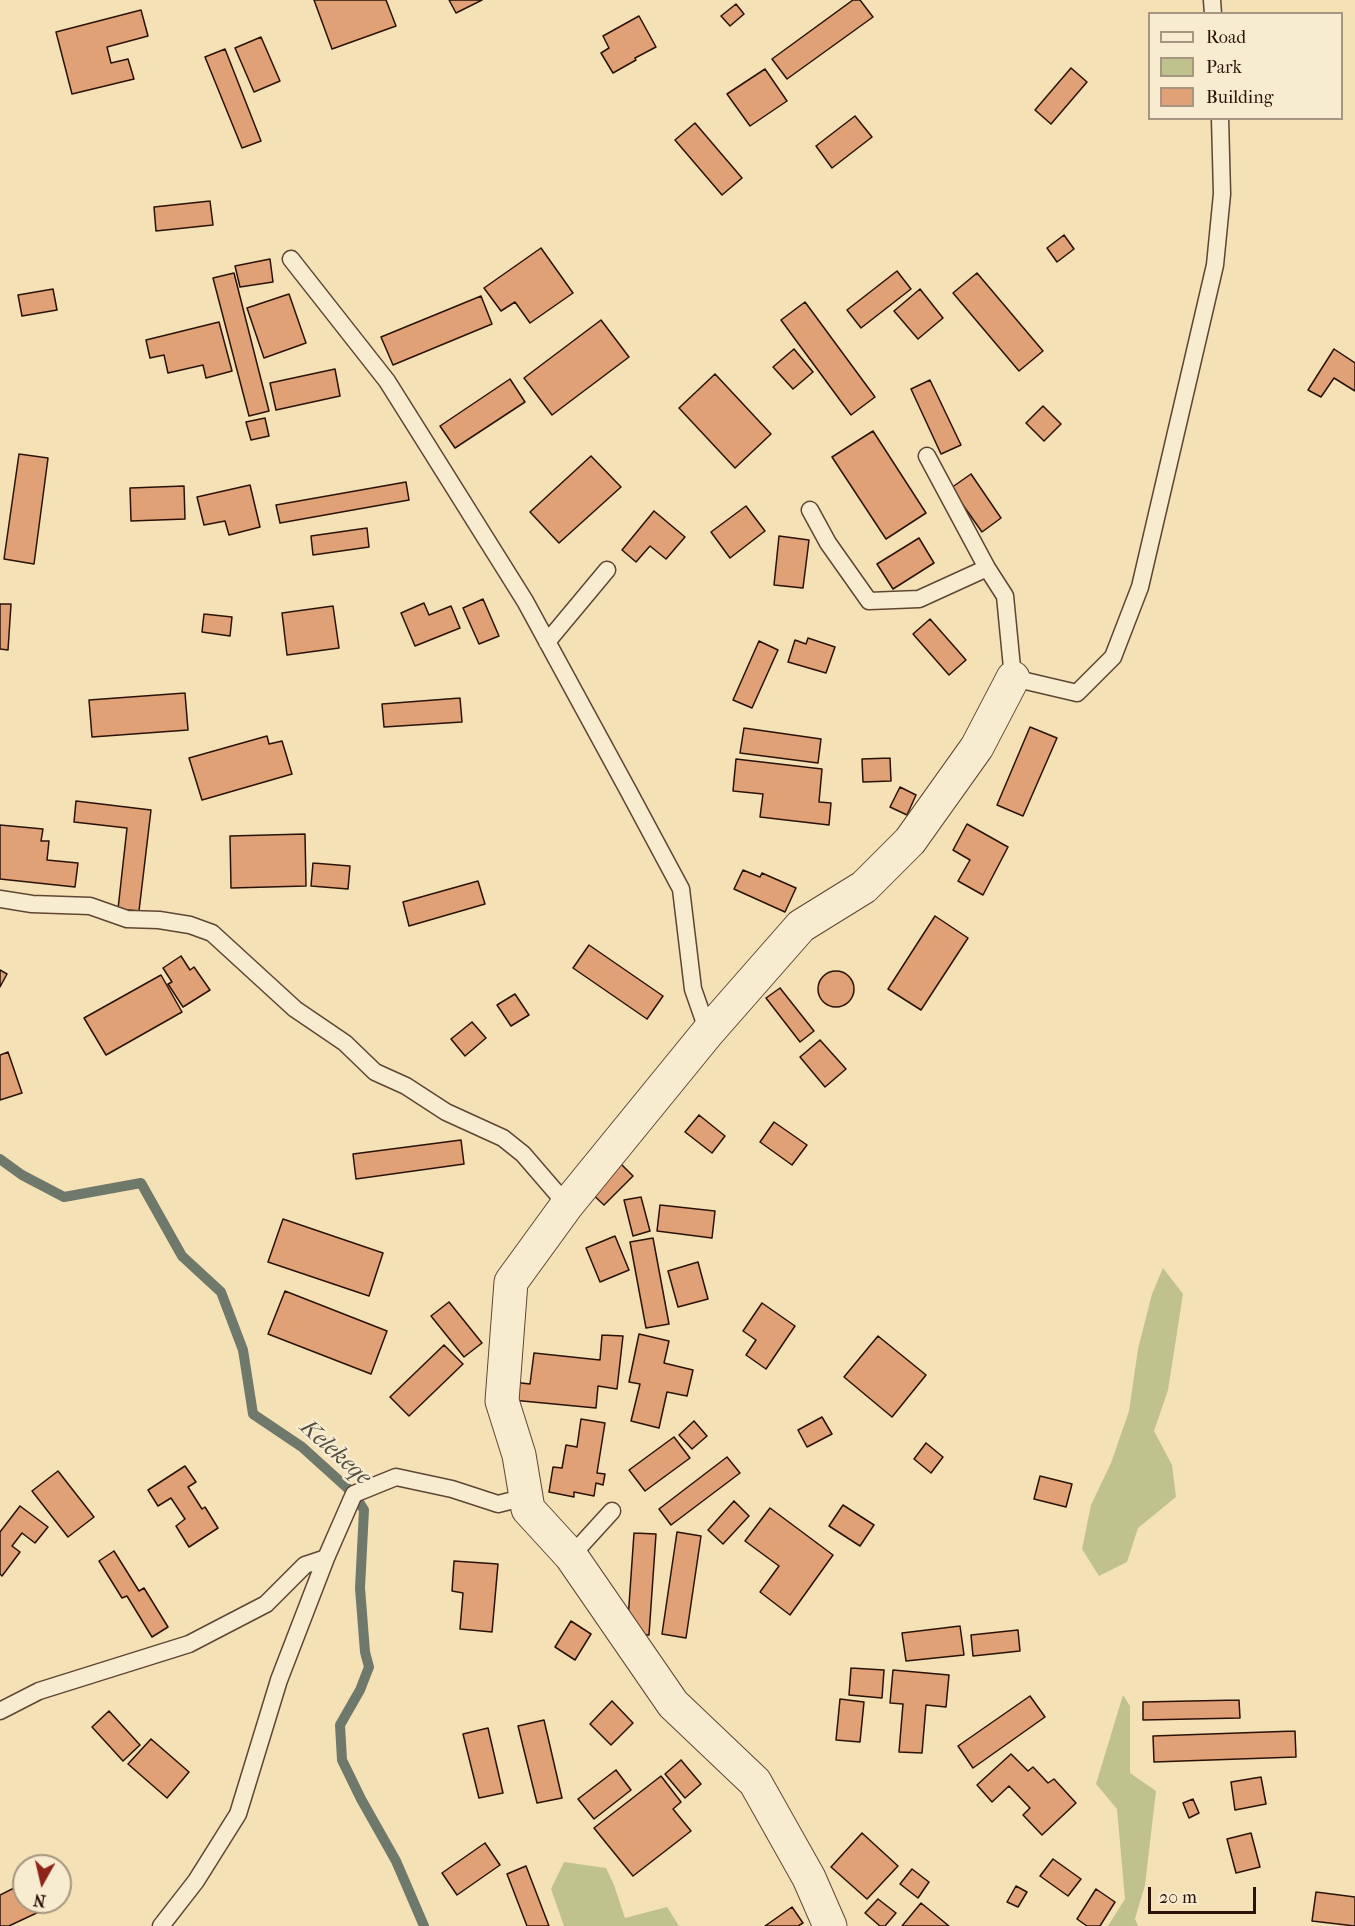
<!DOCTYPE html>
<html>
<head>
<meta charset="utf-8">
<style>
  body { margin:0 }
  #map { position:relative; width:1355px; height:1926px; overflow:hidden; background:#f5e1b6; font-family:"IM FELL French Canon",serif }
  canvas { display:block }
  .legend { position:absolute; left:1148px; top:12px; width:195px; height:108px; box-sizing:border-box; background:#f8ecd0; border:2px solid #a69580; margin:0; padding:8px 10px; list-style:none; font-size:18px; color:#2a1208 }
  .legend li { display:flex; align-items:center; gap:12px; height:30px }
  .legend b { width:30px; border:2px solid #a69580 }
  .north { position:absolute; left:12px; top:1854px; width:60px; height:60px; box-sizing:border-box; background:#f8ecd0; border:2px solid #a69580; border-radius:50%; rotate:188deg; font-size:16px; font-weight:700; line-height:24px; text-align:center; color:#2a1208 }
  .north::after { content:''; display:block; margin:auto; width:21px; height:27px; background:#8f2418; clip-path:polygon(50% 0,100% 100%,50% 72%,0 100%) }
  .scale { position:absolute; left:1148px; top:1887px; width:108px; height:27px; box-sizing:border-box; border:3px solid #2a1208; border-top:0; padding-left:8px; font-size:18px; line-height:21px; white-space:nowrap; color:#2a1208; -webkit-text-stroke:4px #f8ecd0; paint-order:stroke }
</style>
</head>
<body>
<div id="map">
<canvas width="1355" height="1926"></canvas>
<ul class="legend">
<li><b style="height:8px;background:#f8ecd0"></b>Road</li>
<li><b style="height:16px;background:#bfc28c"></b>Park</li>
<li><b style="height:16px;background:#e0a176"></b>Building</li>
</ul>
<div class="north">N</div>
<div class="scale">20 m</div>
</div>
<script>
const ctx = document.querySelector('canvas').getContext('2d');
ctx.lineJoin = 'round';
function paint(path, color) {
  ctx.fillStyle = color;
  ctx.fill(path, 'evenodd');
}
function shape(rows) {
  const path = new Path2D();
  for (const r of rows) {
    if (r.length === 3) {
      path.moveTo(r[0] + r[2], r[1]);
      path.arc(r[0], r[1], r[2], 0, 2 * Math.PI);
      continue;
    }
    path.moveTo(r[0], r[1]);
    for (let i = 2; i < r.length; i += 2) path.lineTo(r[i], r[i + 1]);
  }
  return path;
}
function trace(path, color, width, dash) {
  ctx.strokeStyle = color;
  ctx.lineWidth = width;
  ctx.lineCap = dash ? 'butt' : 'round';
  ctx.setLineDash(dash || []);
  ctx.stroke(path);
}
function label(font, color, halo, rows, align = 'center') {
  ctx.font = font + ' "IM FELL French Canon",serif';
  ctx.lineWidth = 5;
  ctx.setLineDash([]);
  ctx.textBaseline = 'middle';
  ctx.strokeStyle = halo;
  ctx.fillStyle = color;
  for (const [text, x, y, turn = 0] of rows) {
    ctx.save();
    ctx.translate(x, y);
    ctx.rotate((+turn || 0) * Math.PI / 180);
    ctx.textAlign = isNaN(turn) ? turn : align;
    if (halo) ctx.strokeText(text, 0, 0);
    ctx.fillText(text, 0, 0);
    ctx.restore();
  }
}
const green = shape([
  [1163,1268,1183,1294,1168,1390,1154,1431,1172,1465,1176,1497,1138,1528,1127,1562,1099,1576,1082,1549,1091,1505,1111,1463,1129,1411,1138,1349,1152,1294],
  [1123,1695,1130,1706,1130,1773,1156,1791,1145,1885,1135,1919,1138,1926,1108,1926,1125,1899,1117,1809,1096,1784],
  [564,1862,606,1868,614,1885,625,1918,667,1907,679,1926,564,1926,551,1889]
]);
const stream = shape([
  [0,1159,22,1175,64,1197,141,1183,182,1256,221,1292,243,1350,253,1414,302,1447,354,1494,364,1510,360,1588,365,1652,369,1667,360,1690,340,1725,342,1760,361,1799,396,1861,424,1926]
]);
const building = shape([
  [314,0,386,0,396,26,332,49,314,0],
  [449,0,482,0,456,13,449,0],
  [853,0,860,0,873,17,787,79,772,59,853,0],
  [736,4,744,14,730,26,721,16,736,4],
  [141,10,148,36,107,47,111,63,128,59,134,79,72,94,56,32,141,10],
  [639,16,656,47,635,58,636,60,613,73,601,53,609,48,603,36,639,16],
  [261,37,280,81,254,92,235,48,261,37],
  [225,49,261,141,242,148,205,57,225,49],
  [1071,68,1087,82,1051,124,1035,110,1071,68],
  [765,69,787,101,750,126,727,94,765,69],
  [855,116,872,137,832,168,816,146,855,116],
  [695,123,742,178,722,195,675,140,695,123],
  [210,201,213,225,156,231,154,207,210,201],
  [1064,235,1074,249,1057,262,1047,248,1064,235],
  [541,248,573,293,530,323,515,302,501,311,484,288,541,248],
  [270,259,273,282,240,287,235,266,270,259],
  [897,271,911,289,861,328,847,310,897,271],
  [234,273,269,411,249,416,213,278,234,273],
  [977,273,1043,351,1019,371,953,293,977,273],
  [53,289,57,310,22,316,18,295,53,289],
  [920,289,943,318,918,339,894,311,920,289],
  [289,294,306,343,264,358,247,308,289,294],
  [481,296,492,324,393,365,381,337,481,296],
  [805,302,875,397,851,415,781,320,805,302],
  [601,320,629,357,552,415,524,378,601,320],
  [219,322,232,371,206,378,203,365,168,373,164,355,150,358,146,340,219,322],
  [794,349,813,372,793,389,773,367,794,349],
  [1334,349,1355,363,1355,391,1334,378,1321,397,1308,390,1334,349],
  [335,369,340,396,276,410,270,383,335,369],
  [715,374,771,434,735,468,679,408,715,374],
  [510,379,525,402,455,448,440,426,510,379],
  [930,380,961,445,941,454,911,389,930,380],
  [1043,406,1061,424,1044,441,1026,423,1043,406],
  [265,418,269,436,251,440,246,422,265,418],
  [873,431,926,513,886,539,832,457,873,431],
  [19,454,48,458,34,564,4,559,19,454],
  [591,456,621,487,559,543,530,512,591,456],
  [971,474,1001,518,982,532,951,488,971,474],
  [406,482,409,500,280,523,276,505,406,482],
  [250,485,260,527,229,535,225,521,204,525,197,497,250,485],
  [184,486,185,519,131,521,130,488,184,486],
  [746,506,765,531,730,558,711,532,746,506],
  [654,511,685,537,666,559,650,546,636,562,622,550,654,511],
  [367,528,369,547,313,555,311,536,367,528],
  [779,536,809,540,803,588,774,585,779,536],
  [919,538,934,563,893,589,877,564,919,538],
  [483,599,499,636,479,644,463,608,483,599],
  [424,603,429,615,451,606,460,628,415,646,401,613,424,603],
  [0,604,11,604,8,650,0,649,0,604],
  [333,606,339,648,287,655,282,613,333,606],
  [204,614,232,617,230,636,202,632,204,614],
  [930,619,966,660,949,675,913,634,930,619],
  [808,638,835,647,826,673,788,662,795,640,806,644,808,638],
  [759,641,778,650,752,708,733,700,759,641],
  [185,693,188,730,92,737,89,700,185,693],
  [460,698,462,722,384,727,382,704,460,698],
  [1030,727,1057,738,1023,816,997,805,1030,727],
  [744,728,821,739,818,763,740,753,744,728],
  [267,736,269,744,282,741,292,774,202,800,189,758,267,736],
  [890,758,891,781,863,782,862,759,890,758],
  [736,759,822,769,819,802,831,803,829,825,760,817,763,794,733,791,736,759],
  [900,787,916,795,907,815,890,807,900,787],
  [76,801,151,810,139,911,118,909,127,828,74,822,76,801],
  [967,824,1008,847,983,895,958,881,970,860,953,850,967,824],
  [0,825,43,829,41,841,49,841,47,860,78,863,75,887,0,879,0,825],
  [305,834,306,886,231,888,230,836,305,834],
  [313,863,350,866,348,889,311,886,313,863],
  [743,870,760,877,762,873,796,888,785,912,734,889,743,870],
  [478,881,485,904,409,926,403,902,478,881],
  [935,916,968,938,921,1010,888,989,935,916],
  [589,945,663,996,647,1019,573,968,589,945],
  [181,956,190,970,194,967,210,990,183,1007,168,984,172,982,163,968,181,956],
  [0,970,7,974,0,987,0,970],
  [836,989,18],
  [161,975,182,1012,106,1055,84,1018,161,975],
  [780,988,814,1031,800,1042,766,998,780,988],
  [515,994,529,1015,511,1026,497,1005,515,994],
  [472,1022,486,1038,465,1056,451,1039,472,1022],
  [820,1040,846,1069,825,1087,800,1057,820,1040],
  [8,1052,22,1093,0,1100,0,1055,8,1052],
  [699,1115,725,1136,712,1153,685,1132,699,1115],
  [774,1122,807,1145,792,1165,760,1142,774,1122],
  [461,1140,464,1164,356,1179,353,1154,461,1140],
  [618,1161,633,1176,604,1205,589,1191,618,1161],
  [641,1197,650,1231,633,1236,624,1200,641,1197],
  [660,1205,715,1211,712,1238,657,1231,660,1205],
  [283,1219,383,1253,369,1296,268,1262,283,1219],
  [615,1236,629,1270,600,1282,586,1248,615,1236],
  [653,1238,669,1324,646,1328,630,1242,653,1238],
  [698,1262,708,1299,678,1307,668,1271,698,1262],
  [285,1291,387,1331,371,1374,268,1334,285,1291],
  [449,1302,482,1343,464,1357,431,1316,449,1302],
  [762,1303,795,1326,766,1369,746,1355,756,1340,743,1331,762,1303],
  [639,1334,669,1341,664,1363,693,1370,687,1396,667,1392,659,1428,631,1421,640,1384,629,1382,639,1334],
  [602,1335,623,1336,617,1389,598,1386,596,1408,512,1400,513,1382,530,1384,534,1353,600,1360,602,1335],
  [878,1336,926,1375,892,1417,844,1377,878,1336],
  [444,1345,463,1364,409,1416,390,1397,444,1345],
  [822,1417,832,1434,807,1447,798,1430,822,1417],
  [581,1419,605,1423,597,1473,605,1474,603,1485,596,1483,594,1496,574,1492,574,1497,549,1492,553,1467,562,1468,566,1445,577,1447,581,1419],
  [694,1421,707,1436,692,1449,679,1435,694,1421],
  [674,1437,690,1458,645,1491,629,1470,674,1437],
  [926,1443,943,1457,931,1473,914,1459,926,1443],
  [727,1457,740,1473,671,1525,659,1509,727,1457],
  [185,1466,196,1482,188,1487,202,1509,205,1507,218,1528,189,1547,176,1526,185,1519,171,1498,158,1506,148,1490,185,1466],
  [58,1471,94,1517,68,1537,32,1491,58,1471],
  [1040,1476,1072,1484,1066,1507,1034,1499,1040,1476],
  [734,1501,749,1516,723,1544,708,1530,734,1501],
  [843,1505,874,1525,860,1546,829,1526,843,1505],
  [20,1506,48,1527,35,1543,22,1533,12,1546,20,1552,2,1576,0,1574,0,1532,20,1506],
  [770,1508,833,1555,790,1615,760,1592,779,1566,745,1541,770,1508],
  [677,1532,701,1536,686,1638,662,1634,677,1532],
  [634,1533,656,1534,649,1635,627,1634,634,1533],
  [114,1551,139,1591,144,1588,168,1627,152,1637,127,1596,122,1598,99,1561,114,1551],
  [454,1561,498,1564,492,1632,460,1629,463,1593,452,1591,454,1561],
  [571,1621,591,1634,575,1660,555,1647,571,1621],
  [960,1626,964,1655,906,1661,902,1633,960,1626],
  [1018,1630,1020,1651,973,1656,971,1635,1018,1630],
  [851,1668,884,1670,882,1698,849,1695,851,1668],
  [893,1670,949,1675,946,1707,926,1705,922,1753,899,1752,903,1704,890,1703,893,1670],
  [1030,1696,1045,1717,973,1768,958,1746,1030,1696],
  [840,1699,864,1702,860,1742,836,1740,840,1699],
  [1239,1700,1240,1718,1143,1720,1143,1702,1239,1700],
  [612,1701,633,1723,611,1745,590,1724,612,1701],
  [109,1711,140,1745,123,1761,92,1727,109,1711],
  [544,1720,562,1798,537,1803,518,1726,544,1720],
  [488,1728,503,1793,479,1798,463,1734,488,1728],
  [1295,1731,1296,1757,1154,1762,1153,1736,1295,1731],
  [151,1739,189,1772,167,1798,128,1764,151,1739],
  [1011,1754,1028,1771,1033,1767,1048,1783,1054,1779,1076,1803,1042,1835,1023,1815,1030,1808,1009,1786,992,1802,977,1785,1011,1754],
  [681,1760,701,1784,685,1798,665,1774,681,1760],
  [616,1770,631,1790,594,1819,578,1799,616,1770],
  [661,1776,681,1802,673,1809,691,1831,633,1876,594,1828,661,1776],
  [1261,1777,1266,1804,1235,1810,1231,1782,1261,1777],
  [1193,1799,1199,1813,1189,1818,1183,1803,1193,1799],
  [862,1833,898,1866,867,1899,831,1867,862,1833],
  [1251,1833,1260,1867,1236,1873,1227,1839,1251,1833],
  [485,1843,500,1865,457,1895,442,1873,485,1843],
  [1053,1859,1081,1879,1068,1896,1040,1876,1053,1859],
  [526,1866,549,1926,527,1926,507,1874,526,1866],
  [912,1869,929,1882,918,1898,900,1884,912,1869],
  [24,1883,24,1902,39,1902,43,1910,9,1926,0,1926,0,1895,24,1883],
  [1016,1886,1027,1892,1018,1907,1007,1902,1016,1886],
  [1096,1889,1115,1902,1100,1926,1087,1926,1077,1919,1096,1889],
  [1316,1892,1355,1897,1355,1926,1312,1921,1316,1892],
  [878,1899,896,1913,885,1926,880,1926,865,1913,878,1899],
  [921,1903,949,1926,902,1926,921,1903],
  [792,1907,803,1923,798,1926,765,1926,792,1907]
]);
const lane = shape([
  [1212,0,1213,14],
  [291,259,387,381,431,451,525,601,629,792,681,889,693,989,708,1032],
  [927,456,987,568,1005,596,1013,678,1077,693,1113,657,1140,587,1215,265,1222,194,1220,118],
  [810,510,828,543,869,601,919,599,987,568],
  [547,642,607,570],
  [0,899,32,904,90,906,127,919,159,920,190,925,212,933,295,1009,345,1043,375,1072,406,1086,446,1112,503,1138,523,1154,567,1205],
  [571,1556,612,1511],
  [0,1711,39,1691,189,1644,266,1604,305,1565,326,1558,354,1494,396,1477,452,1489,498,1504,526,1497],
  [161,1926,196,1881,238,1814,279,1680,326,1558]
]);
const street = shape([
  [830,1926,809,1878,755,1782,673,1704,571,1556,528,1509,519,1455,502,1401,511,1282,567,1205,708,1032,801,926,864,887,910,841,977,747,1013,678]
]);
const waterNames = [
  ["Kelekeqe",335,1453,42]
];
paint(green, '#bfc28c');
trace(stream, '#6e796c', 10);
paint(building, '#e0a176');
trace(building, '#2a1208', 1.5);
trace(lane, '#5d4634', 19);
trace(street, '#5d4634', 35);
trace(lane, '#f8ecd0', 16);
trace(street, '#f8ecd0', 33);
label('italic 24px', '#524e42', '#f8ecd0', waterNames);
</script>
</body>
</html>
